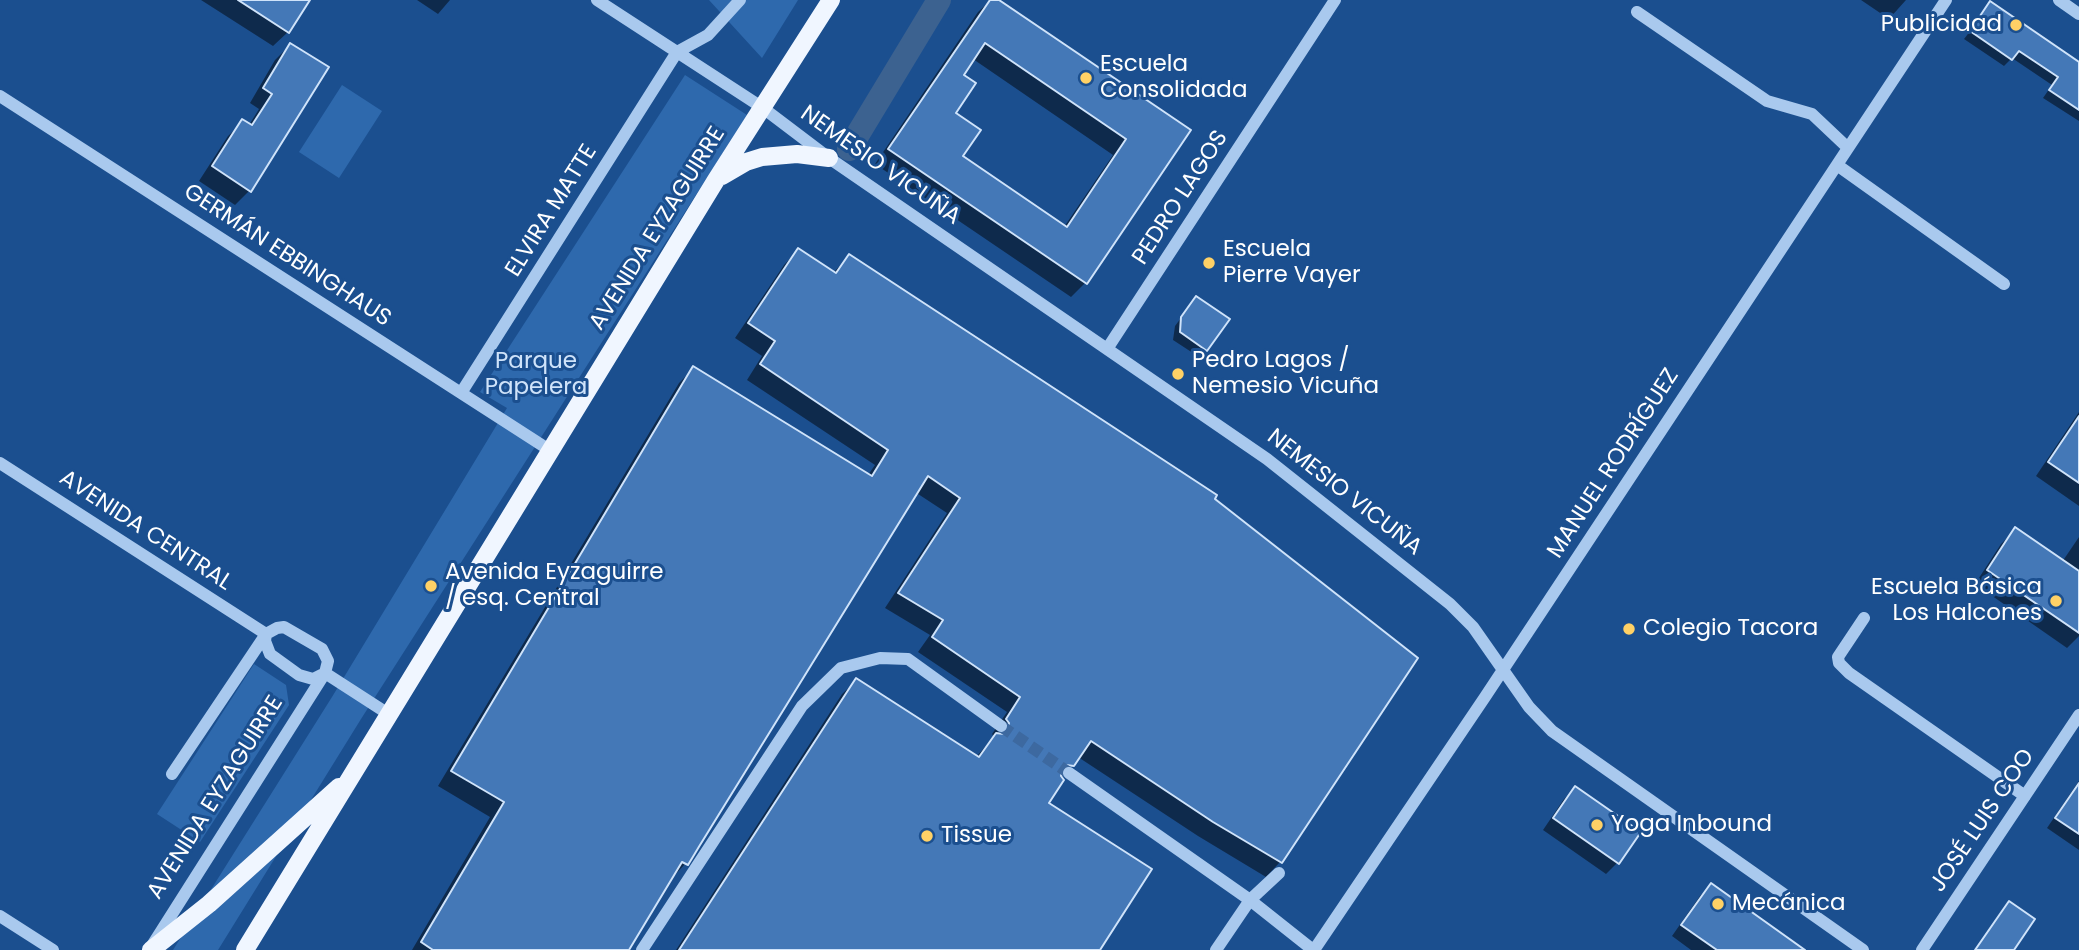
<!DOCTYPE html>
<html>
<head>
<meta charset="utf-8">
<style>
  body { margin:0 }
  canvas { display:block; background:#1b4f8f }
</style>
</head>
<body>
<canvas width="2079" height="950"></canvas>
<script>
const ctx = document.querySelector('canvas').getContext('2d');
ctx.lineJoin = 'round';
function paint(path, color) {
  ctx.fillStyle = color;
  ctx.fill(path, 'evenodd');
}
function shape(rows) {
  const path = new Path2D();
  for (const r of rows) {
    path.moveTo(r[0], r[1]);
    for (let i = 2; i < r.length; i += 2) path.lineTo(r[i], r[i + 1]);
  }
  return path;
}
function trace(path, color, width, dash) {
  ctx.strokeStyle = color;
  ctx.lineWidth = width;
  ctx.lineCap = dash ? 'butt' : 'round';
  ctx.setLineDash(dash || []);
  ctx.stroke(path);
}
function label(font, color, halo, rows, align = 'center') {
  ctx.font = font + ' Poppins,sans-serif';
  ctx.lineWidth = 6;
  ctx.setLineDash([]);
  ctx.textBaseline = 'middle';
  ctx.strokeStyle = halo;
  ctx.fillStyle = color;
  for (const [text, x, y, turn = 0] of rows) {
    ctx.save();
    ctx.translate(x, y);
    ctx.rotate((+turn || 0) * Math.PI / 180);
    ctx.textAlign = isNaN(turn) ? turn : align;
    if (halo) ctx.strokeText(text, 0, 0);
    ctx.fillText(text, 0, 0);
    ctx.restore();
  }
}
const green = shape([
  [709,0,798,0,762,58],
  [685,75,747,115,361,719,218,950,173,950,332,697,507,408,480,392],
  [342,85,382,111,339,178,299,152],
  [254,664,286,685,289,705,200,842,157,814]
]);
const shadow = shape([
  [201,0,308,0,288,32,273,46],
  [417,0,450,0,438,14],
  [991,0,996,0,1189,131,1085,283,1071,297,875,164,978,12],
  [973,59,1113,155,1064,227,961,157,953,114,961,75],
  [1861,0,1906,0,1889,19],
  [1991,4,2079,63,2079,121,2043,98,2052,85,2012,58,2004,66,1964,39],
  [290,45,250,190,235,205,199,181,228,136,243,122,249,125,259,109,250,103,275,60],
  [798,250,833,273,849,256,1212,499,1415,658,1280,862,1266,877,1198,836,1078,757,1060,778,1047,803,1097,950,676,950,842,694,857,680,976,757,994,737,992,734,1007,712,918,652,930,635,885,608,947,513,915,492,686,863,672,878,627,950,412,950,490,817,438,786,679,383,694,368,868,475,875,465,747,380,762,356,735,338,784,265],
  [1196,298,1206,350,1199,357,1173,340,1175,326],
  [2079,412,2079,506,2036,476],
  [2015,530,2062,562,2079,537,2079,636,2067,648,1975,584,2001,544],
  [2079,781,2079,850,2047,828],
  [1576,788,1639,833,1617,863,1606,874,1543,830,1564,799],
  [1711,885,1783,950,1691,950,1672,936,1700,896]
]);
const canal = shape([
  [849,149,939,0]
]);
const building = shape([
  [238,0,310,0,289,33,238,0],
  [990,0,999,0,1191,130,1087,284,888,149,990,0],
  [985,43,1126,139,1067,227,963,156,981,130,956,113,976,83,964,75,985,43],
  [1990,1,2079,62,2079,110,2049,90,2058,77,2019,51,2012,60,1970,31,1990,1],
  [290,43,329,67,251,192,212,166,242,119,252,125,272,94,263,88,290,43],
  [798,248,836,273,849,254,1217,495,1215,499,1418,658,1282,863,1213,822,1091,741,1074,766,1066,765,1062,769,1061,776,1064,780,1049,803,1152,869,1100,950,679,950,856,678,979,757,996,733,1004,734,1008,731,1009,723,1006,719,1020,697,932,637,943,620,898,593,960,498,928,476,700,845,688,865,682,862,629,950,433,950,421,942,504,802,451,771,693,366,872,476,888,450,760,364,775,341,748,323,798,248],
  [1196,296,1230,319,1207,351,1180,332,1181,317,1196,296],
  [2079,416,2079,483,2048,462,2079,416],
  [2015,527,2079,571,2079,633,1987,570,2015,527],
  [2079,783,2079,834,2055,818,2079,783],
  [1575,786,1641,832,1619,864,1553,818,1575,786],
  [1711,883,1805,950,1717,950,1681,925,1711,883],
  [2009,901,2035,919,2014,950,1975,950,2009,901]
]);
const minorTunnel = shape([
  [1001,726,1069,773]
]);
const minor = shape([
  [597,0,763,108,829,158,1267,459,1450,604,1473,627,1529,707,1552,731,1863,950],
  [2059,0,2079,14],
  [1637,12,1767,101,1812,114,1848,148],
  [0,96,551,451],
  [1837,165,2004,284],
  [1107,349,1335,0],
  [461,393,677,52,708,35,740,0],
  [0,463,266,634],
  [1864,618,1838,657,1839,663,1849,673,2025,796],
  [266,634,265,641,270,654,299,675,313,679,325,673],
  [325,673,390,715],
  [1069,773,1250,900,1313,950],
  [0,916,53,950],
  [153,944,325,673,328,661,322,649,284,627,277,628,266,634,172,774],
  [642,950,802,706,841,668,880,658,908,659,1001,726],
  [1216,950,1250,900,1279,873],
  [1314,950,1485,697,1946,0],
  [1922,950,2079,715]
]);
const major = shape([
  [722,176,746,162,762,157,797,154,829,158],
  [151,950,209,904,339,787],
  [245,950,716,180,831,0]
]);
const markers = [
  [2016,25,7,"#ffd166"],
  [1086,78,7,"#ffd166"],
  [1209,263,7,"#ffd166"],
  [1178,374,7,"#ffd166"],
  [431,586,7,"#ffd166"],
  [2056,601,7,"#ffd166"],
  [1629,629,7,"#ffd166"],
  [1597,825,7,"#ffd166"],
  [927,836,7,"#ffd166"],
  [1718,904,7,"#ffd166"]
];
const poiNames = [
  ["Publicidad",2002,25,"right"],
  ["Escuela",1100,65],
  ["Consolidada",1100,91],
  ["Escuela",1223,250],
  ["Pierre Vayer",1223,276],
  ["Pedro Lagos /",1192,361],
  ["Nemesio Vicuña",1192,387],
  ["Avenida Eyzaguirre",445,573],
  ["/ esq. Central",445,599],
  ["Escuela Básica",2042,588,"right"],
  ["Los Halcones",2042,614,"right"],
  ["Colegio Tacora",1643,629],
  ["Yoga Inbound",1611,825],
  ["Tissue",941,836],
  ["Mecánica",1732,904]
];
const streetNames = [
  ["NEMESIO VICUÑA",880,166,35],
  ["PEDRO LAGOS",1181,198,-57],
  ["ELVIRA MATTE",552,211,-58],
  ["AVENIDA EYZAGUIRRE",658,229,-58],
  ["GERMÁN EBBINGHAUS",287,256,33],
  ["MANUEL RODRÍGUEZ",1614,464,-57],
  ["NEMESIO VICUÑA",1344,493,38],
  ["AVENIDA CENTRAL",145,531,33],
  ["AVENIDA EYZAGUIRRE",216,798,-58],
  ["JOSÉ LUIS COO",1983,821,-56]
];
const parkNames = [
  ["Parque",536,362],
  ["Papelera",536,388]
];
paint(green, '#2e69ad');
paint(shadow, '#0007');
trace(canal, '#3c6290', 24);
paint(building, '#4478b7');
trace(building, '#cfe3fa', 2);
trace(minorTunnel, '#3d69a0', 12, [12, 6]);
trace(minor, '#a9c9ee', 12);
trace(major, '#f0f6ff', 18);
for (const [x, y, r, color] of markers) {
  const dot = new Path2D();
  dot.arc(x, y, r, 0, 2 * Math.PI);
  ctx.fillStyle = color;
  ctx.fill(dot);
  trace(dot, '#1b4f8f', 2.5);
}
label('23px', '#fff', '#1b4f8f', poiNames, 'left');
label('23px', '#fff', '#1b4f8f', streetNames);
label('23px', '#cfe3fa', '#1b4f8f', parkNames);
</script>
</body>
</html>
